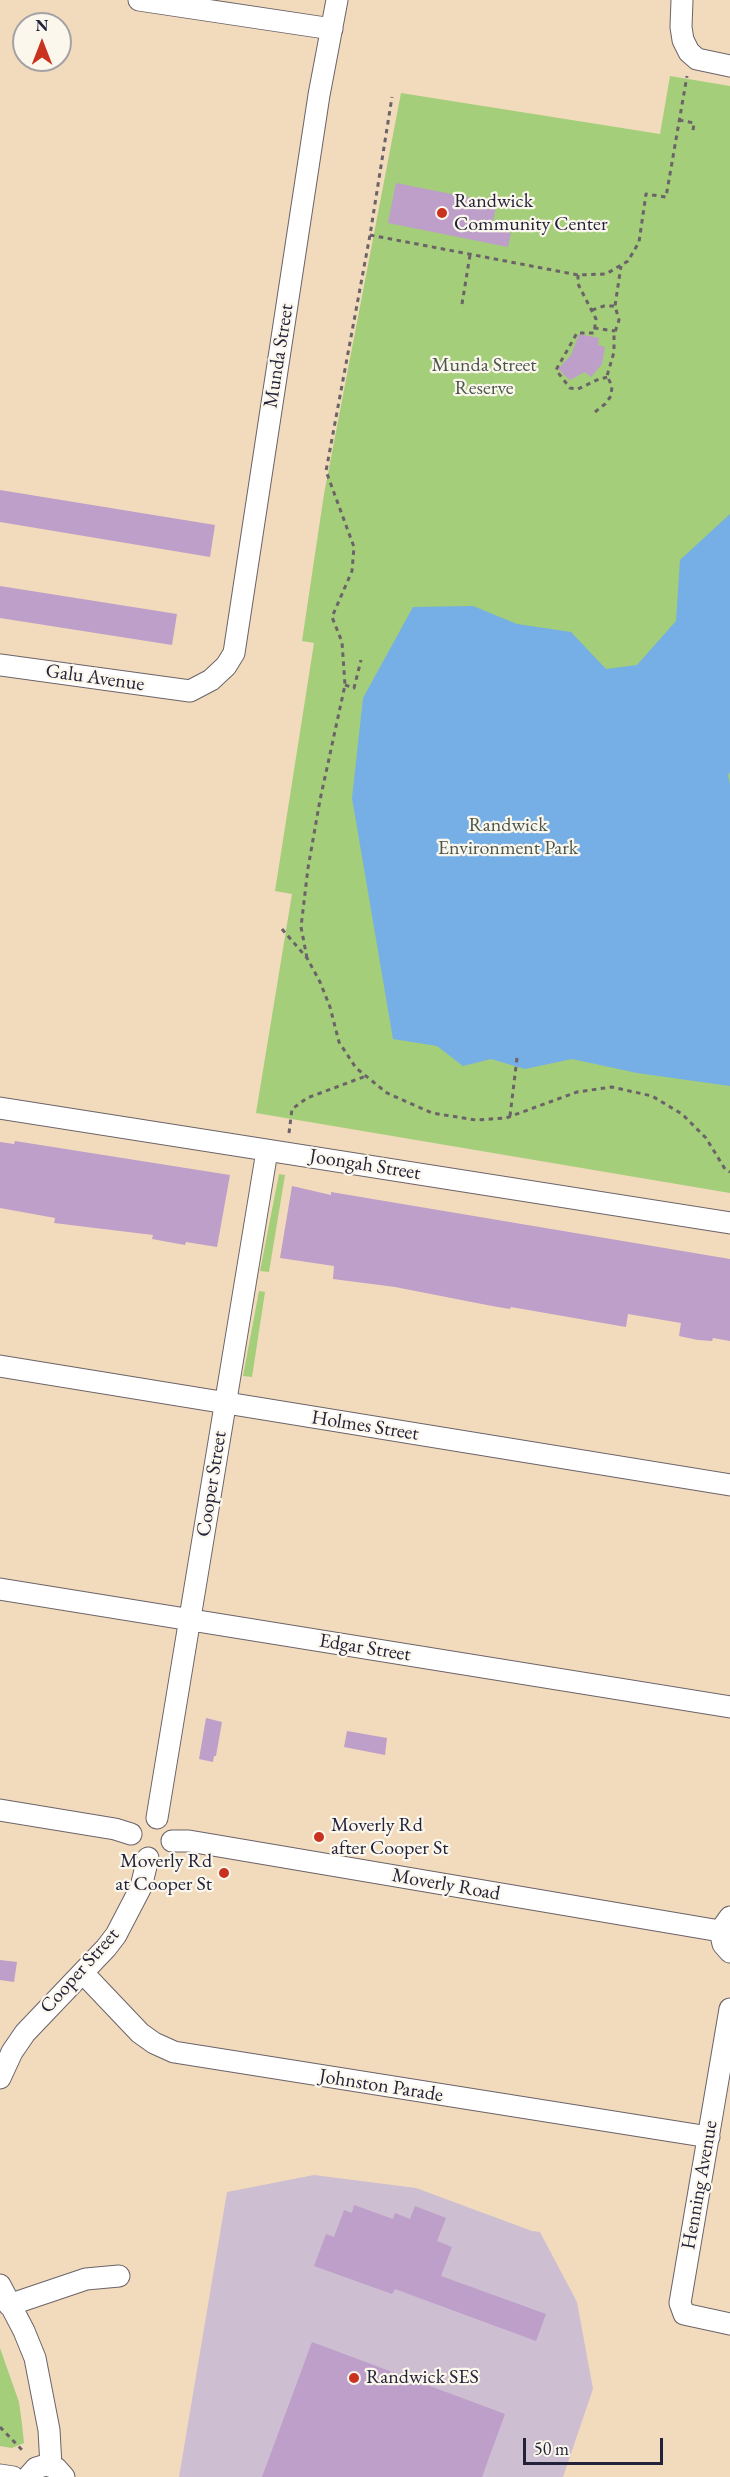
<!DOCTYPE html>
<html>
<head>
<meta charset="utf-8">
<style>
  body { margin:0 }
  #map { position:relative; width:730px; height:2477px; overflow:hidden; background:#f2dbbc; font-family:"EB Garamond",serif }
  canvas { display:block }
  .north { position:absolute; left:12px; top:12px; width:60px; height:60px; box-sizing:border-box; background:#fbf7ec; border:2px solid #a4a2a5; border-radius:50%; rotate:0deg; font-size:16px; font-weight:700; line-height:24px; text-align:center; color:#22223b }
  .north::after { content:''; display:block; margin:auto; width:21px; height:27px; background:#c8321e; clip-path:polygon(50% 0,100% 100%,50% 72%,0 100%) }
  .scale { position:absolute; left:523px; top:2438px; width:140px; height:27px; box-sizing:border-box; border:3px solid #22223b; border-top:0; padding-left:8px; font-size:18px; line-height:21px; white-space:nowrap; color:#22223b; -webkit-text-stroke:4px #fbf7ec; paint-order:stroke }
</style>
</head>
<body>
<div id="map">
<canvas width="730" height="2477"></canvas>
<div class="north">N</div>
<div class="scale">50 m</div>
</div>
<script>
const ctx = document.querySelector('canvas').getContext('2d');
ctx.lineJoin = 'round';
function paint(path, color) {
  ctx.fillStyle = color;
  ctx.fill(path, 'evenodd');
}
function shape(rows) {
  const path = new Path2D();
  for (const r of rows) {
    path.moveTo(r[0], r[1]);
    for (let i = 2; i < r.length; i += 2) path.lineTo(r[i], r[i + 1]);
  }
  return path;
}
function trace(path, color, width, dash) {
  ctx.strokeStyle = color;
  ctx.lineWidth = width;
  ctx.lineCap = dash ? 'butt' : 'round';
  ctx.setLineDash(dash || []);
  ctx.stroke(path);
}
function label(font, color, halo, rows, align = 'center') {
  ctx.font = font + ' "EB Garamond",serif';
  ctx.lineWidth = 4.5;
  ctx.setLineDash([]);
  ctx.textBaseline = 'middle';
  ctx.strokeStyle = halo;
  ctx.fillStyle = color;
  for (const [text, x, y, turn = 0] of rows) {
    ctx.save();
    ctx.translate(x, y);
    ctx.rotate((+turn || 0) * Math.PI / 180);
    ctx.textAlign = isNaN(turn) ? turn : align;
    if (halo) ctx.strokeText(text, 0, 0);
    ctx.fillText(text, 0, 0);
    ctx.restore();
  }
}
const industrial = shape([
  [314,2175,416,2188,532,2231,540,2232,577,2302,593,2389,563,2477,179,2477,227,2192]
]);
const green = shape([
  [670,76,730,86,730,1193,256,1113,292,894,275,891,314,643,302,641,324,494,401,93,660,134],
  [279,1174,285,1175,269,1272,260,1271],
  [259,1291,265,1292,252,1377,243,1376],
  [0,2348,19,2402,22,2424,24,2443,12,2448,0,2446]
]);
const water = shape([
  [730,514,730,772,728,775,730,784,730,1086,637,1073,572,1059,525,1069,491,1059,463,1066,437,1046,393,1039,352,798,363,698,413,607,473,606,517,624,571,632,606,669,637,665,676,621,680,560]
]);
const building = shape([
  [396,183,497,203,491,229,511,233,508,247,388,223],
  [579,334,599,338,598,345,605,347,602,364,591,377,585,372,570,380,558,369,571,355],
  [0,490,215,525,210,557,0,522],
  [0,586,177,614,172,645,0,618],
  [15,1141,230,1175,217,1247,186,1242,185,1245,152,1239,153,1235,54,1223,55,1218,0,1208,0,1142,14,1144],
  [292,1186,331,1195,331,1192,730,1259,730,1341,713,1338,712,1341,698,1340,679,1336,681,1323,628,1314,626,1327,511,1307,510,1309,492,1306,395,1287,333,1279,334,1266,280,1258],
  [206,1718,222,1722,216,1756,214,1756,213,1762,199,1759],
  [347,1731,387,1738,385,1755,344,1747],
  [0,1960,17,1962,14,1982,0,1980],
  [354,2205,393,2219,395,2213,410,2219,415,2206,446,2218,437,2241,452,2247,441,2276,546,2314,536,2341,395,2289,392,2294,314,2266,326,2234,334,2237,344,2210,352,2213],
  [312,2342,505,2414,482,2477,262,2477]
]);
const path = shape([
  [679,120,694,123,693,131],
  [370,235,578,275,606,274,628,261,639,242,646,194,666,197,687,76],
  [578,275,578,284,596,319,594,333,577,333,556,370,570,388,578,389,599,379,608,377],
  [462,304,470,255],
  [592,310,604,306,615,306],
  [594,328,615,331],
  [595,412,605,404,611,396,612,386,607,376,614,352,614,335,619,320,615,306,621,266],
  [345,685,354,688,361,660],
  [282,929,307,958,320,982,330,1007,339,1042,356,1068,387,1093,432,1113,476,1120,506,1118,577,1092,612,1087,652,1096,682,1114,706,1138,725,1169,730,1172],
  [307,958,301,927,308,868,320,800,345,685,342,642,332,617,352,571,354,547,326,471,370,235,392,97],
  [510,1116,517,1058],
  [289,1133,292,1109,307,1098,366,1076],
  [0,2427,23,2451]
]);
const minor = shape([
  [139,0,332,29],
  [682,0,681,27,683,40,689,52,697,59,730,66],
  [0,665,190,691,211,680,226,666,234,653,319,95,337,0],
  [0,1108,730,1223],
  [0,1366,730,1485],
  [0,1589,730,1707],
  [0,1810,115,1829,131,1834],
  [157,1818,267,1151],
  [172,1841,189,1841,720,1931],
  [730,1917,720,1931,723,1944,730,1952],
  [83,1973,140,2033,154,2043,174,2052,709,2137],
  [730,2009,680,2303,684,2314,730,2324],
  [0,2078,12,2052,25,2033,106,1948,116,1935,141,1887,148,1858],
  [0,2285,24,2331,35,2358,49,2430,51,2466],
  [9,2305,86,2279,119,2276],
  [0,2475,13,2477],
  [28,2477,36,2468,46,2465,56,2468,64,2477]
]);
const markers = [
  [442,213,6,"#c8321e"],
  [319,1837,6,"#c8321e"],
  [224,1873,6,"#c8321e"],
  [354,2378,6,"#c8321e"]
];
const poiNames = [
  ["Randwick",454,202],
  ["Community Center",454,225],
  ["Moverly Rd",331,1826],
  ["after Cooper St",331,1849],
  ["Moverly Rd",212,1862,"right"],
  ["at Cooper St",212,1885,"right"],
  ["Randwick SES",366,2378]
];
const streetNames = [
  ["Munda Street",279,356,-81],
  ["Galu Avenue",95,678,8],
  ["Joongah Street",365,1165,9],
  ["Holmes Street",365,1426,9],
  ["Cooper Street",212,1484,-81],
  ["Edgar Street",365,1648,9],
  ["Moverly Road",446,1885,10],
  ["Cooper Street",80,1971,-48],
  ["Johnston Parade",381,2086,9],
  ["Henning Avenue",700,2185,-80]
];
const parkNames = [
  ["Munda Street",484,366],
  ["Reserve",484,389],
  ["Randwick",508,826],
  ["Environment Park",508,849]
];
paint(industrial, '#cebed1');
paint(green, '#a4ce7a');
paint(water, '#76aee6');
paint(building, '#bd9fca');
trace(minor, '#6b6368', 23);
trace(path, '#6b6368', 3, [4.5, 4.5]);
trace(minor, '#fff', 21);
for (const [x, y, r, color] of markers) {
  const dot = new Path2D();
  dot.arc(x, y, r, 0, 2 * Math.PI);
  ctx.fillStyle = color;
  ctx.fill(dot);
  trace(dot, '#fbf7ec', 2);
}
label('20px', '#22223b', '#fbf7ec', poiNames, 'left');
label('20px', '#22223b', '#fbf7ec', streetNames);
label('20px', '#49564e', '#fbf7ec', parkNames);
</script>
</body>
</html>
